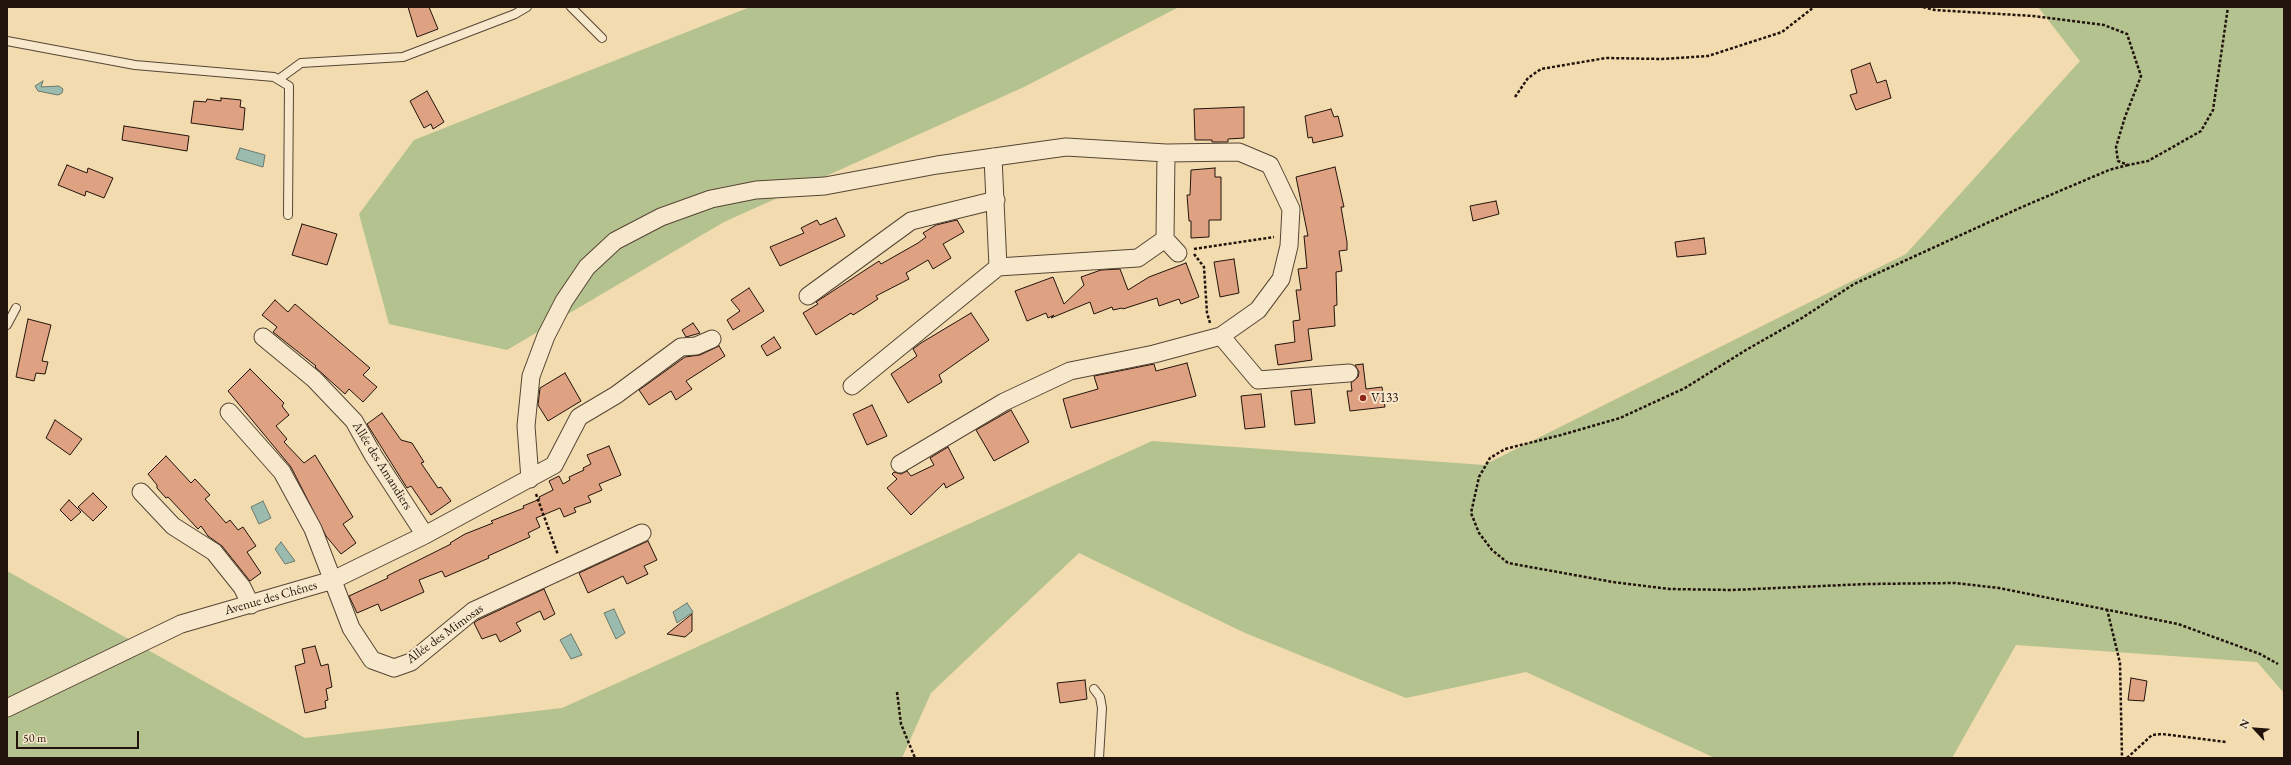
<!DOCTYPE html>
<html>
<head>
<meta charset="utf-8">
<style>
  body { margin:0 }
  #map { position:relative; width:2291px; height:765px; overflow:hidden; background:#f2dcaf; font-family:"EB Garamond",serif }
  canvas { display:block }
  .frame { position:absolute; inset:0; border:8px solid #22130c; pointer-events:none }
  .north { position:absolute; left:2235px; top:709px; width:40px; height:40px; -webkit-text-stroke:3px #f7e8cb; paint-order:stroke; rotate:296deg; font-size:11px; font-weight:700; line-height:16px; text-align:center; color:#22130c }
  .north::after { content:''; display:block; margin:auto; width:14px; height:18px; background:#22130c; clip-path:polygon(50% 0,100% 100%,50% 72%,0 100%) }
  .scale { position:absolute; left:16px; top:731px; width:123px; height:18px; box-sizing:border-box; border:2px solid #22130c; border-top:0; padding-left:5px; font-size:12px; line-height:14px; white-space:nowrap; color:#22130c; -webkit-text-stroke:3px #f7e8cb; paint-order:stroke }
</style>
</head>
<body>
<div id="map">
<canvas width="2291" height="765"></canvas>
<div class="frame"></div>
<div class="north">N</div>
<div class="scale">50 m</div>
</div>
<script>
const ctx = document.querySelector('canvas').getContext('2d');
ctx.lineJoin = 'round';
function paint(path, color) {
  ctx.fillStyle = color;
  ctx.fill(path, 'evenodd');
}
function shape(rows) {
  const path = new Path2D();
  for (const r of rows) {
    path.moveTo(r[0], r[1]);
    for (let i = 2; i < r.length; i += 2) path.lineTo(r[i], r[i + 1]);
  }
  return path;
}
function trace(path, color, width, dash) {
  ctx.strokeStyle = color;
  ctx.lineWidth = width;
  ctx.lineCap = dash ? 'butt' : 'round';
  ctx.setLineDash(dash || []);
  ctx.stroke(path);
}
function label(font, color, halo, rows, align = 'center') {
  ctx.font = font + ' "EB Garamond",serif';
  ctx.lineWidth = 4;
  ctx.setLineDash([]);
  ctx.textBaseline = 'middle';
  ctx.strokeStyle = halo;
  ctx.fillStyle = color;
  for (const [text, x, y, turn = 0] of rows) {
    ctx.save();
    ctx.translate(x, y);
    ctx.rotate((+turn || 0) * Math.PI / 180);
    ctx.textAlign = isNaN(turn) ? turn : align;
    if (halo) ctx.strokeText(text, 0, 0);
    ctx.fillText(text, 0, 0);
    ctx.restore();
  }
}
const green = shape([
  [750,7,1179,7,1024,87,724,222,507,350,389,324,359,214,414,140],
  [2038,7,2284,7,2284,693,2257,662,2016,645,1952,758,1715,758,1526,672,1406,698,1245,633,1079,553,931,693,902,758,7,758,7,571,305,738,562,708,1152,441,1484,465,1906,254,2080,61]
]);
const water = shape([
  [43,81,41,87,59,86,63,89,62,93,58,95,38,91,35,86,43,81],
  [240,148,265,155,263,167,236,159,240,148],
  [263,501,271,518,259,524,251,507,263,501],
  [281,542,295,561,285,564,275,549,281,542],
  [687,603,693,612,677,623,673,612,687,603],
  [614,609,625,633,616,639,604,613,614,609],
  [571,634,582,655,571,659,560,640,571,634]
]);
const building = shape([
  [408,7,429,7,438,29,417,37,408,7],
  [1870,63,1877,83,1886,80,1891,98,1856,110,1850,95,1857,93,1851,70,1870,63],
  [427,91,444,122,433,129,431,124,424,128,410,101,427,91],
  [221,98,241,100,240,107,245,108,243,130,191,123,194,101,206,102,207,99,221,101,221,98],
  [1244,107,1244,138,1228,139,1228,142,1212,142,1212,140,1195,140,1194,109,1244,107],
  [1331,109,1334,117,1338,116,1343,136,1313,143,1312,137,1308,138,1305,116,1331,109],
  [124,126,189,136,187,151,122,140,124,126],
  [67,165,87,173,88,168,113,178,104,198,86,191,85,196,58,185,67,165],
  [1335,167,1344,207,1341,207,1347,242,1347,250,1339,251,1342,271,1336,272,1337,305,1334,306,1335,326,1308,329,1312,360,1278,365,1275,345,1295,342,1293,321,1300,320,1296,290,1301,290,1298,269,1307,268,1304,236,1308,236,1296,177,1335,167],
  [1215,168,1215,177,1221,177,1221,220,1209,220,1209,237,1191,238,1191,221,1189,221,1187,195,1190,195,1191,170,1215,168],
  [1496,201,1499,214,1473,221,1470,206,1496,201],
  [836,218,845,236,780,266,770,247,804,233,801,228,817,220,820,225,836,218],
  [957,220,964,232,943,244,951,258,933,269,928,260,906,273,909,279,876,296,878,299,861,310,853,315,851,313,816,335,803,313,818,304,816,302,879,261,881,264,918,243,926,237,923,233,936,225,957,220],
  [302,224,337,234,327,265,292,255,302,224],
  [1704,238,1706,254,1677,257,1675,242,1704,238],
  [1234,259,1239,293,1220,297,1214,262,1234,259],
  [1186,263,1199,297,1181,304,1179,299,1159,306,1157,298,1123,309,1122,308,1113,310,1112,307,1094,314,1090,302,1051,318,1054,315,1048,318,1046,313,1027,321,1015,291,1053,277,1064,304,1084,285,1081,277,1101,270,1120,269,1128,290,1149,277,1186,263],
  [749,288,764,311,733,330,727,320,740,311,731,300,749,288],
  [275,300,288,312,295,304,370,368,363,375,377,387,363,402,349,389,345,394,315,367,316,366,273,332,277,327,262,315,275,300],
  [971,313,989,340,939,375,942,382,908,403,891,374,917,356,913,349,921,343,971,313],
  [28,319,51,325,42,361,48,362,45,374,36,373,34,381,16,377,28,319],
  [693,323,700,333,686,337,682,330,693,323],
  [774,337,781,348,767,356,761,346,774,337],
  [719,346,725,356,686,381,692,389,676,400,671,391,649,405,639,390,685,357,700,355,719,346],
  [1187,363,1196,396,1071,428,1063,399,1098,389,1094,376,1154,364,1156,371,1187,363],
  [1363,364,1366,389,1382,387,1385,407,1350,411,1347,391,1352,391,1351,383,1358,377,1359,372,1355,365,1363,364],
  [250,369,284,403,282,406,289,415,276,426,287,439,284,442,304,463,315,455,353,517,343,524,356,543,341,554,326,536,291,467,228,391,250,369],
  [565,373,581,401,548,421,538,405,540,388,565,373],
  [1311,389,1315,423,1295,425,1291,391,1311,389],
  [1261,394,1265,427,1245,429,1241,396,1261,394],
  [872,405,887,436,867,445,853,414,872,405],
  [1011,410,1029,442,994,461,976,430,1011,410],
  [382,413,401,440,412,443,424,462,421,463,438,488,441,487,451,501,431,515,411,486,407,488,367,424,382,413],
  [55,420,82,439,70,455,46,438,55,420],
  [609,446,621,475,599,484,602,490,588,496,591,502,574,508,576,512,564,517,560,508,536,518,540,527,528,533,530,537,488,556,489,558,445,577,442,571,419,580,424,592,381,611,378,604,357,613,349,596,388,578,387,576,451,544,450,543,465,534,493,523,491,521,524,508,523,506,540,499,539,497,553,490,549,481,559,476,563,484,570,480,569,477,584,470,583,468,591,464,587,455,609,446],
  [948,447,964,478,946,488,944,483,911,515,887,488,897,479,892,474,894,472,901,474,907,471,911,476,934,465,930,458,948,447],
  [166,456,191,483,195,479,210,495,205,499,226,523,230,520,238,530,243,527,256,546,247,552,261,573,250,581,222,546,208,536,201,526,198,529,168,497,166,498,157,488,157,485,148,474,166,456],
  [93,493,107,507,93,521,78,507,93,493],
  [69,500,81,512,71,521,60,510,69,500],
  [648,541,657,560,644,566,648,574,627,584,623,576,588,593,579,573,648,541],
  [544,589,555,614,544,620,540,611,516,623,521,631,500,642,496,634,482,639,474,623,478,620,544,589],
  [692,614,692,631,685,637,667,634,692,614],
  [315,646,321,666,328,664,332,687,326,689,328,700,325,701,326,708,305,713,295,666,305,663,302,649,315,646],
  [2131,678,2147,681,2144,701,2128,700,2131,678],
  [1085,680,1087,699,1060,703,1057,683,1085,680]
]);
const path = shape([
  [1923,7,1935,10,2033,16,2104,25,2127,34,2141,76,2125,117,2116,147,2118,161,2128,165,2148,161,2201,131,2213,110,2228,7],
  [1515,97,1528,78,1541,69,1606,58,1662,59,1708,56,1782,32,1814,7],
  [2128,165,2109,170,2022,207,1854,284,1802,318,1746,350,1685,388,1620,418,1561,435,1505,449,1490,458,1479,477,1471,513,1479,533,1492,550,1508,563,1613,582,1669,589,1732,590,1867,584,1955,583,1999,588,2178,624,2260,654,2278,664],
  [1194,249,1274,237],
  [1194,254,1204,267,1207,313,1210,323],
  [536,494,558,555],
  [2107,609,2120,663,2122,758],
  [897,692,901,724,915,758],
  [2127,758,2152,735,2162,734,2226,742]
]);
const service = shape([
  [571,7,602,38],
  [7,41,135,65,274,77,289,86,288,215],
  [279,79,301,63,403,57,515,14,527,7],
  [7,325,16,308],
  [1094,689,1100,697,1102,708,1099,758]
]);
const minor = shape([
  [993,157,998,267,1138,258,1165,239,1166,153],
  [1165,239,1178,253],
  [808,296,911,221,996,200],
  [1221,336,1258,380,1349,373],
  [263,337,314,379,354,421,373,455,425,535],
  [852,386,998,267],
  [229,412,282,472,313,529,351,628,372,660,394,668,411,662,473,611,642,533],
  [530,479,526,426,531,376,546,336,564,301,587,267,615,241,661,217,711,199,756,190,825,186,937,165,1066,147,1166,153,1239,152,1270,165,1291,209,1289,246,1281,279,1258,310,1221,336,1154,354,1070,371,1004,402,900,464],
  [141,492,173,526,214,552,242,587,251,605],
  [7,708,181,624,333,580,425,535,554,465,579,417,616,395,681,347,696,346,712,339]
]);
const markers = [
  [1363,398,4,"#8f2418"]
];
const poiNames = [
  ["V133",1371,398]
];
const streetNames = [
  ["Allée des Amandiers",382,466,58],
  ["Avenue des Chênes",271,598,-16],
  ["Allée des Mimosas",445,634,-36]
];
paint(green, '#b4c28f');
paint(water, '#9bbbae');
trace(water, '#6b786d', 1);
paint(building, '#dea181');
trace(building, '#22130c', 1);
trace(service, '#564535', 10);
trace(minor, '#564535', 19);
trace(path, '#22130c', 2.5, [3, 2]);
trace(service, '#f7e8cb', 8);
trace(minor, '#f7e8cb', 17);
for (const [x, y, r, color] of markers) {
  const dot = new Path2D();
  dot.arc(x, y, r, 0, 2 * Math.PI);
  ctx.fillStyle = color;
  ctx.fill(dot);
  trace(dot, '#f7e8cb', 1.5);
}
label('13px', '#22130c', '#f7e8cb', poiNames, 'left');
label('13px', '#22130c', '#f7e8cb', streetNames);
</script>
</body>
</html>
